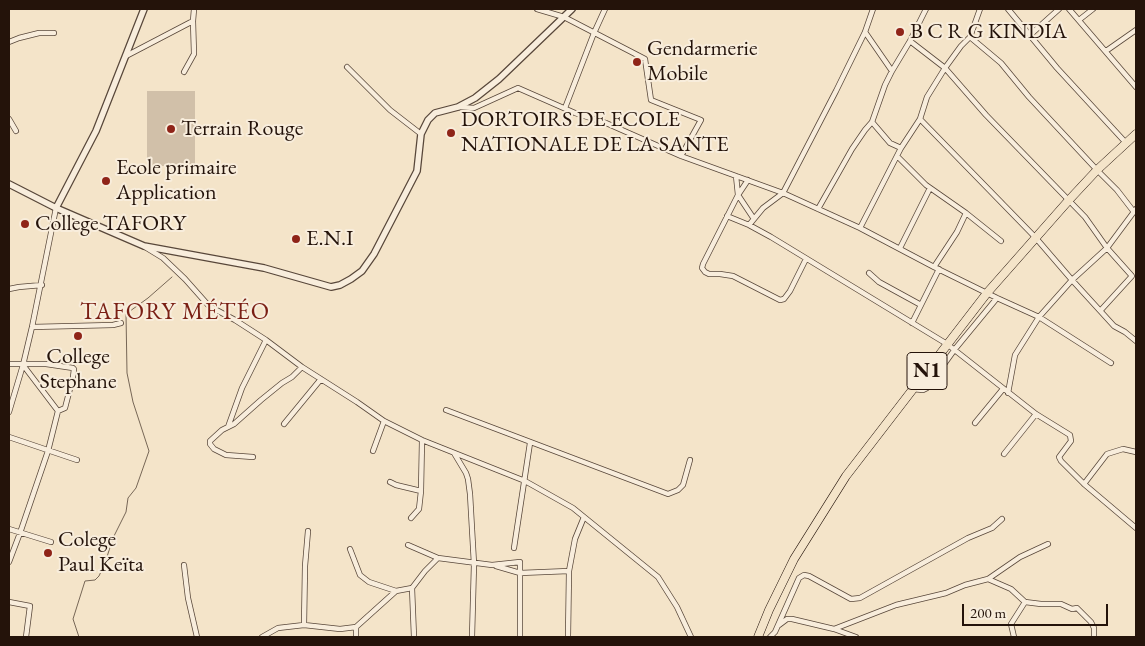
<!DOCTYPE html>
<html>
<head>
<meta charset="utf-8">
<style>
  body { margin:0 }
  #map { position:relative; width:1145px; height:646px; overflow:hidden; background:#f4e4c9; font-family:"EB Garamond",serif }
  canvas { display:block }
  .frame { position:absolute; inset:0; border:10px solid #24130a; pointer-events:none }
  .scale { position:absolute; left:962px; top:604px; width:146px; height:22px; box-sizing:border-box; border:2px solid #24130a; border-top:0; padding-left:6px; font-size:15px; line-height:18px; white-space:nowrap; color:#24130a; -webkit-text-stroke:4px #f8eddc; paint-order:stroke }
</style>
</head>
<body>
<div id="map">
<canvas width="1145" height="646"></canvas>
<div class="frame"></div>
<div class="scale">200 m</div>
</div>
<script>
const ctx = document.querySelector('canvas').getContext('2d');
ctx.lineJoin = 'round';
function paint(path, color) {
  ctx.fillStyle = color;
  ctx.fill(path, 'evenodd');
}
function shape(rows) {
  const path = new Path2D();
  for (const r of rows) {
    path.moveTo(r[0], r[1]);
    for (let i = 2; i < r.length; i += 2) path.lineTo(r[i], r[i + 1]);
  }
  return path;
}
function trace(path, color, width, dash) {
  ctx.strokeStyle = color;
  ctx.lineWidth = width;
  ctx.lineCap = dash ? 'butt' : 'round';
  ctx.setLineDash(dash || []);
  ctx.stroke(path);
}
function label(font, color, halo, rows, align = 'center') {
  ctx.font = font + ' "EB Garamond",serif';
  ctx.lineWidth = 4;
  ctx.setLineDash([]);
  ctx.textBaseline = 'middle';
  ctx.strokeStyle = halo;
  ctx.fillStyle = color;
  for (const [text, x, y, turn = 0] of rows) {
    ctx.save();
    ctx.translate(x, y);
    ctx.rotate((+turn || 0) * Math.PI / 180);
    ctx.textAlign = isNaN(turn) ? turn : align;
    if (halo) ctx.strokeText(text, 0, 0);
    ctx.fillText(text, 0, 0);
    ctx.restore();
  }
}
const green = shape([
  [147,91,195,91,195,166,147,166]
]);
const stream = shape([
  [79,637,73,619,85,581,95,580,99,576,105,563,113,538,126,512,128,498,136,488,149,451,133,402,127,373,126,314,148,298,172,277]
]);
const minor = shape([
  [537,9,564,17,645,59,651,100,701,120,681,156],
  [1008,9,1057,68,1127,144],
  [1069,9,1136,87],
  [1079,20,1093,9],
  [865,32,892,71,910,41,926,9],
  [1030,35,1059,9],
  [970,37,1001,63,1029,97,1097,170,1117,190,1134,212],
  [910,41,945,68,986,115,1085,217,1107,248,1132,276,1101,310],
  [9,42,19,38,39,33,54,33],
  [1106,51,1136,30],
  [126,56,193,21],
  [347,67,390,110,421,134],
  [184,72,194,54,193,21,194,9],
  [459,107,474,108,518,88,575,113,606,123,681,156,783,193,860,228,934,267,997,298,1039,317,1111,363],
  [565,108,594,33,605,9],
  [9,119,16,131],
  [920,119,1035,237,1072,280,1114,326,1125,332,1136,341],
  [872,122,890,143,901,148],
  [897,156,926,185,966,213,957,232,934,267],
  [736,176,738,195,703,264,702,268,705,272,709,274,720,274,733,276,780,300,784,299,790,291,806,259],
  [748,180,738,195,754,219],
  [818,209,852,149,865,130,872,122,885,85,892,71],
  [966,213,1001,241],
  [727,216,749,225,771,237,947,344,1036,414,1070,435,1071,441,1059,457,1061,461,1084,484,1136,528],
  [749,225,763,208,783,193,836,91,865,32,873,9],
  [860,228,901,148,920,119,927,97,945,68,961,46,970,37,980,9],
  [145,247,163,258,185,279,209,306,235,320,266,340,302,367,357,402,384,421,422,440,525,481,573,508,658,577,677,607,691,637],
  [900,248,930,188],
  [869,273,879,282,921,305],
  [9,289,19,287,42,285],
  [912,323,939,269],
  [32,327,113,325,121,323],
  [9,364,46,364,73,368,74,369,73,377,65,408,58,411],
  [912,389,923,390,927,388,955,349,997,298],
  [1008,393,1015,355,1039,317,1072,280,1107,248,1136,209],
  [446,410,668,494,678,490,683,485,690,460],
  [9,412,23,365,32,327,56,208],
  [975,423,1003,389],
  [284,424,321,379],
  [228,427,242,388,266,340],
  [9,437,77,460],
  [373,451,384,421],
  [454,453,466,473,468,479,470,494,474,564,472,637],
  [1004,454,1036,414],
  [253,457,226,455,214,449,210,444,210,441,222,430,234,424,261,400,282,383,292,377,302,367],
  [390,482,396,485,421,491],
  [1084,484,1107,454,1123,449,1136,452],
  [411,518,419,509,421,491,422,440],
  [9,529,51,542],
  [408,545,438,558],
  [514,548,530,443],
  [350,549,360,575,369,582,396,591],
  [9,562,20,533,48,451,58,411,23,365],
  [184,565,188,598,197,637],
  [496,566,520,573,569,571],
  [988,579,1011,589,1025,602,1041,604,1061,604,1072,609,1077,608,1091,622,1094,628,1094,637],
  [412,588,414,637],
  [9,602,30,606,26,637],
  [304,625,305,566,308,531],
  [779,625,787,619,792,619,834,629,856,637],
  [834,629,896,605,946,593,965,585,988,579,1020,557,1048,544],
  [262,637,278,628,304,625,340,629,356,627],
  [356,637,356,627,396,591,412,588,425,571,438,558,492,565,520,562,520,637],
  [568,637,569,571,575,539,584,517],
  [770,637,775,632,799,578,804,575,809,576,851,599,860,598,968,538,992,528,1002,519],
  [1014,637,1011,624,1025,602]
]);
const tertiary = shape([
  [9,184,56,208,144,246,264,268,331,287,340,285,351,279,362,271,374,254,417,171,421,134,428,120,435,113,458,107,475,98,499,79,572,9],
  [56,208,96,131,144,9]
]);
const trunk = shape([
  [758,637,769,610,794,559,846,476,987,293,1069,200,1097,170,1136,134]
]);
const markers = [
  [900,32,5,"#8f2418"],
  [637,62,5,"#8f2418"],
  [171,129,5,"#8f2418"],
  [451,133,5,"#8f2418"],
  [106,181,5,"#8f2418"],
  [25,224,5,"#8f2418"],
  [296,239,5,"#8f2418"],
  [78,336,5,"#8f2418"],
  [48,553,5,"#8f2418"]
];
const shields = [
  [927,371,40]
];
const shieldNames = [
  ["N1",927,371]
];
const poiNames = [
  ["B C R G KINDIA",910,32],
  ["Gendarmerie",647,49],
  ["Mobile",647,74],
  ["DORTOIRS DE ECOLE",461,120],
  ["NATIONALE DE LA SANTE",461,145],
  ["Terrain Rouge",181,129],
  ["Ecole primaire",116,168],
  ["Application",116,193],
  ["College TAFORY",35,224],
  ["E.N.I",306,239],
  ["College",78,357,"center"],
  ["Stephane",78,382,"center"],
  ["Colege",58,540],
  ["Paul Keïta",58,565]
];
const neighbourhoodNames = [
  ["TAFORY MÉTÉO",175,312]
];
paint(green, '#d1c0a9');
trace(stream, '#766656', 1);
trace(minor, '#58473a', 6);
trace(tertiary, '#58473a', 8);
trace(trunk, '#24130a', 9);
trace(minor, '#f8eddc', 4.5);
trace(tertiary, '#f8eddc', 5.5);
trace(trunk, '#f4e4c9', 8);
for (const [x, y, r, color] of markers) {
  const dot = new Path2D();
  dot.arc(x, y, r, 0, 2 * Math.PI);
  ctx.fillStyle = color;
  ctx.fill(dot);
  trace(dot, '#f8eddc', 2);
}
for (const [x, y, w] of shields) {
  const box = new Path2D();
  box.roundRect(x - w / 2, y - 18.5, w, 37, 4);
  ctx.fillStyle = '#f8eddc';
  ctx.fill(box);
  trace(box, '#24130a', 1);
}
label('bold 21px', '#24130a', null, shieldNames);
label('22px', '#24130a', '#f8eddc', poiNames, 'left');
ctx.letterSpacing = '1px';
label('24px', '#7a1f14', '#f8eddc', neighbourhoodNames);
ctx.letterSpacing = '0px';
</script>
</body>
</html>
